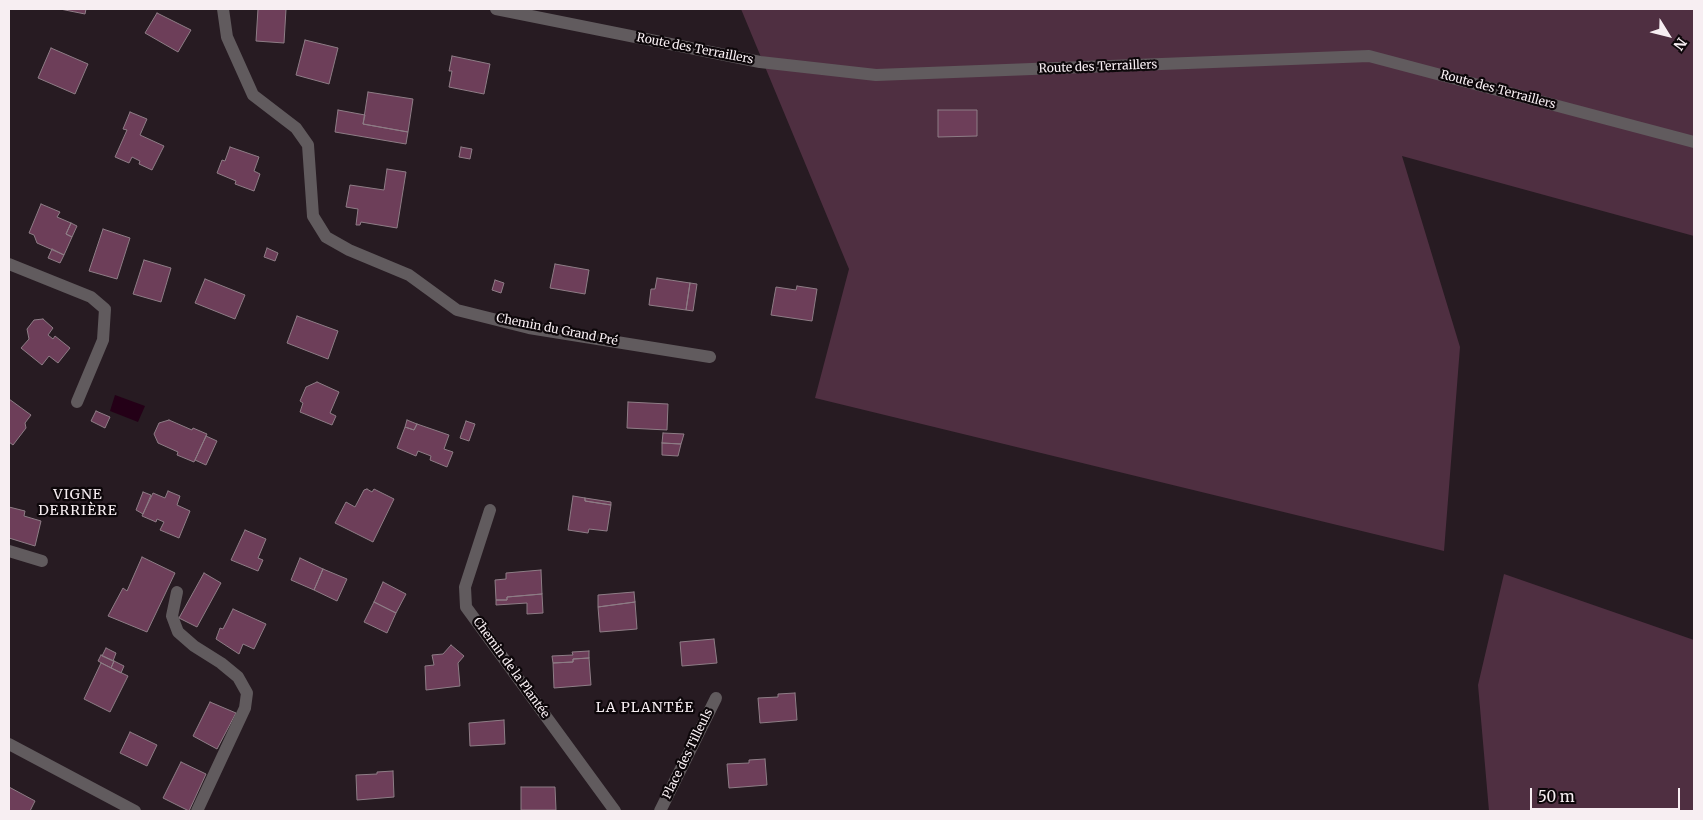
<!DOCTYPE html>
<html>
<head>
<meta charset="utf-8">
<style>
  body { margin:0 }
  #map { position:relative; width:1703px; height:820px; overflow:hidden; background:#271b22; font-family:Merriweather,serif }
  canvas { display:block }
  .frame { position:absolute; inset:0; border:10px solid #f7eef2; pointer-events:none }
  .north { position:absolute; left:1643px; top:10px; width:50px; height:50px; -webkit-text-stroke:4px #0d070a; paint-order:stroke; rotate:126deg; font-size:14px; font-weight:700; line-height:20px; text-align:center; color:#f7eef2 }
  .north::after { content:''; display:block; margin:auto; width:18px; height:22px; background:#f7eef2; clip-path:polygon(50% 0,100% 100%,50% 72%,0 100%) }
  .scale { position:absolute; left:1530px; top:788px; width:150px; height:22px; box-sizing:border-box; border:2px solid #f7eef2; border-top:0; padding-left:6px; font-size:15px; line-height:18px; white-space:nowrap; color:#f7eef2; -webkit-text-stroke:4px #0d070a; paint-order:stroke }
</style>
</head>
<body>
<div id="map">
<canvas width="1703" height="820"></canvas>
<div class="frame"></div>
<div class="north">N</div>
<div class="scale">50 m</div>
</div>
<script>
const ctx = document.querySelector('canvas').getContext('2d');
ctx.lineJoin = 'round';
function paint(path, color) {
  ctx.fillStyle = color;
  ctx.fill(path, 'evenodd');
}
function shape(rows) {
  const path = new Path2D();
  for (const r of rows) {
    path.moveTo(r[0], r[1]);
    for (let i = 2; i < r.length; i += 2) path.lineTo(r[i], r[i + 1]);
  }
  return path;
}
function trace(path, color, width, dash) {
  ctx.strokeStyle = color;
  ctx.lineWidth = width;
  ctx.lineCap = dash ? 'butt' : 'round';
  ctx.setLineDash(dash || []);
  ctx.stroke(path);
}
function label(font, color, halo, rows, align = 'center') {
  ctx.font = font + ' Merriweather,serif';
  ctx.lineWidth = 4.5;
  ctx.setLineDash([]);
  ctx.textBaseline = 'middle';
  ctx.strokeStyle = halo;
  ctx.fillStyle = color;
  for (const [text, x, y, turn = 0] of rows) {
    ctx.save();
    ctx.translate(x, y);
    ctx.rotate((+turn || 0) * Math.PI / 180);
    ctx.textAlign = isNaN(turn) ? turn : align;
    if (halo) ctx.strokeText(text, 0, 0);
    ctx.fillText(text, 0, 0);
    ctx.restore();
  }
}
const green = shape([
  [741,9,1694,9,1694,236,1402,156,1460,347,1444,551,815,398,849,269],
  [1504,574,1694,640,1694,811,1489,811,1478,685]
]);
const water = shape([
  [115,395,145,406,138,422,110,411]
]);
const building = shape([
  [60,9,86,9,85,14,60,9],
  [258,9,286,9,284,43,256,41,258,9],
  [157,13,191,30,178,52,145,33,157,13],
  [305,40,338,48,329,84,296,75,305,40],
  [51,48,88,64,75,94,38,78,51,48],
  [452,56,490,64,484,94,449,87,452,71,449,71,452,56],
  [368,92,413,99,408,132,363,124,368,92],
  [338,110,365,115,363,124,408,132,406,144,335,132,338,110],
  [938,110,977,110,977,136,938,137,938,110],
  [130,112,147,119,140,135,164,146,152,170,139,164,140,161,132,157,129,163,115,157,127,130,123,129,130,112],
  [230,147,259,157,254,171,260,174,254,191,235,184,236,181,217,173,222,160,225,161,230,147],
  [461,147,472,149,470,159,459,157,461,147],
  [387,169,406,172,397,228,361,222,360,225,356,225,358,209,346,207,350,185,384,190,387,169],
  [41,204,60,212,57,217,71,223,66,234,72,237,64,255,37,243,34,235,29,233,41,204],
  [71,223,77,226,72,237,66,234,71,223],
  [103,229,130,238,117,279,89,271,103,229],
  [267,248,278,253,275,261,264,257,267,248],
  [52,249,64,255,60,263,48,258,52,249],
  [144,260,171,268,161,302,133,294,144,260],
  [555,264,589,270,585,294,550,288,555,264],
  [657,278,690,283,686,310,649,305,651,289,655,289,657,278],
  [205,279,245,295,235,319,195,303,205,279],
  [495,280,504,283,501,293,492,290,495,280],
  [690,283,697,284,693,311,686,310,690,283],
  [797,286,817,289,812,321,771,315,776,287,796,290,797,286],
  [297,316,338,331,328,359,287,343,297,316],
  [43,319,53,328,48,335,53,339,55,336,70,348,58,363,49,356,42,365,21,348,29,339,27,329,34,320,43,319],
  [317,382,339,392,330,413,336,416,332,425,300,412,303,403,300,401,306,387,317,382],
  [9,399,31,415,25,423,26,428,13,445,9,442,9,399],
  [628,402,668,404,667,430,627,428,628,402],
  [96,411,110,417,105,428,91,421,96,411],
  [169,420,192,430,193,428,207,434,194,462,177,455,178,452,158,443,154,434,159,423,169,420],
  [407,420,417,424,414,430,405,427,407,420],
  [466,421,475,424,469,441,460,438,466,421],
  [417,424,449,435,444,449,453,452,447,467,430,460,431,456,418,451,416,456,397,448,405,427,414,430,417,424],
  [663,433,684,434,681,444,662,443,663,433],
  [206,436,217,441,206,465,195,460,206,436],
  [662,443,681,444,678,456,662,455,662,443],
  [367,489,372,492,374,489,394,499,373,542,335,523,346,502,355,507,364,490,367,489],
  [168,491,180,496,177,505,190,511,179,538,160,530,164,522,157,519,156,522,142,516,153,493,165,498,168,491],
  [143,492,151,495,143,514,136,510,143,492],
  [573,496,585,498,585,501,611,505,607,531,589,529,588,533,568,530,573,496],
  [585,498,611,502,611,505,585,501,585,498],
  [9,507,25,511,24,516,41,521,35,546,9,538,9,507],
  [245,530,266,539,258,558,263,560,258,571,231,560,245,530],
  [142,557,175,573,147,632,108,616,123,588,127,591,142,557],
  [300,558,323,569,314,590,291,580,300,558],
  [323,569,347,579,337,601,314,590,323,569],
  [541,570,542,594,507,597,507,600,496,600,495,580,506,579,506,573,541,570],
  [204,573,221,583,197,627,179,618,204,573],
  [383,582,406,594,396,613,374,602,383,582],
  [634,592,635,602,598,607,598,595,634,592],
  [542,594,543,613,527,614,527,603,496,605,496,600,507,600,507,597,542,594],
  [374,602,396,613,387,633,364,622,374,602],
  [635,602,637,629,600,632,598,607,635,602],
  [233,609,266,624,254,649,243,644,239,654,216,639,220,628,223,629,233,609],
  [714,639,717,663,682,666,680,642,714,639],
  [451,645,464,656,458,663,460,686,426,690,425,666,434,665,432,655,443,654,451,645],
  [106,648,116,653,113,661,102,656,106,648],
  [589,651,589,658,573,659,573,662,553,663,552,656,573,655,572,652,589,651],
  [101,655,114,661,111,668,98,661,101,655],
  [589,658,591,685,554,688,553,663,573,662,573,659,589,658],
  [114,661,124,666,121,673,111,668,114,661],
  [101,663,128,676,110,712,84,699,101,663],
  [795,693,797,720,760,723,758,698,778,697,778,694,795,693],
  [210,702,236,713,217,749,193,736,210,702],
  [504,720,505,744,470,746,469,723,504,720],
  [130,732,157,745,147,766,120,753,130,732],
  [765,759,767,785,729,788,727,764,749,763,749,760,765,759],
  [181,762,206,774,189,811,163,798,181,762],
  [393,771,394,797,357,800,356,775,377,774,377,772,393,771],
  [9,787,35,801,30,811,9,811,9,787],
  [521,787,555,787,556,810,521,810,521,787]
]);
const minor = shape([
  [223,9,227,37,253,95,296,128,308,145,313,216,326,237,349,250,409,275,457,310,529,328,710,357],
  [496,9,760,62,876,75,1369,56,1694,142],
  [9,264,91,297,105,309,103,340,77,402],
  [490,510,465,587,466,607,615,811],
  [9,551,42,561],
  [177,592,172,616,178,632,194,646,221,663,238,677,247,693,245,708,197,811],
  [9,744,135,811],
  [660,811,716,698]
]);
const streetNames = [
  ["Route des Terraillers",695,49,11],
  ["Route des Terraillers",1098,67,-2],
  ["Route des Terraillers",1498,90,15],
  ["Chemin du Grand Pré",557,330,11],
  ["Chemin de la Plantée",511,668,54],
  ["Place des Tilleuls",688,754,-64]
];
const neighbourhoodNames = [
  ["VIGNE",78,495],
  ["DERRIÈRE",78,511],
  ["LA PLANTÉE",645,708]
];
paint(green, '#4f2f41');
paint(water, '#240017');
paint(building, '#6d3e59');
trace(building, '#8e7d86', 1);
trace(minor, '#615b5e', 12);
label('12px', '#f7eef2', '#0d070a', streetNames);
ctx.letterSpacing = '1px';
label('14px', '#f7eef2', '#0d070a', neighbourhoodNames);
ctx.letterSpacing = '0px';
</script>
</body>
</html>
